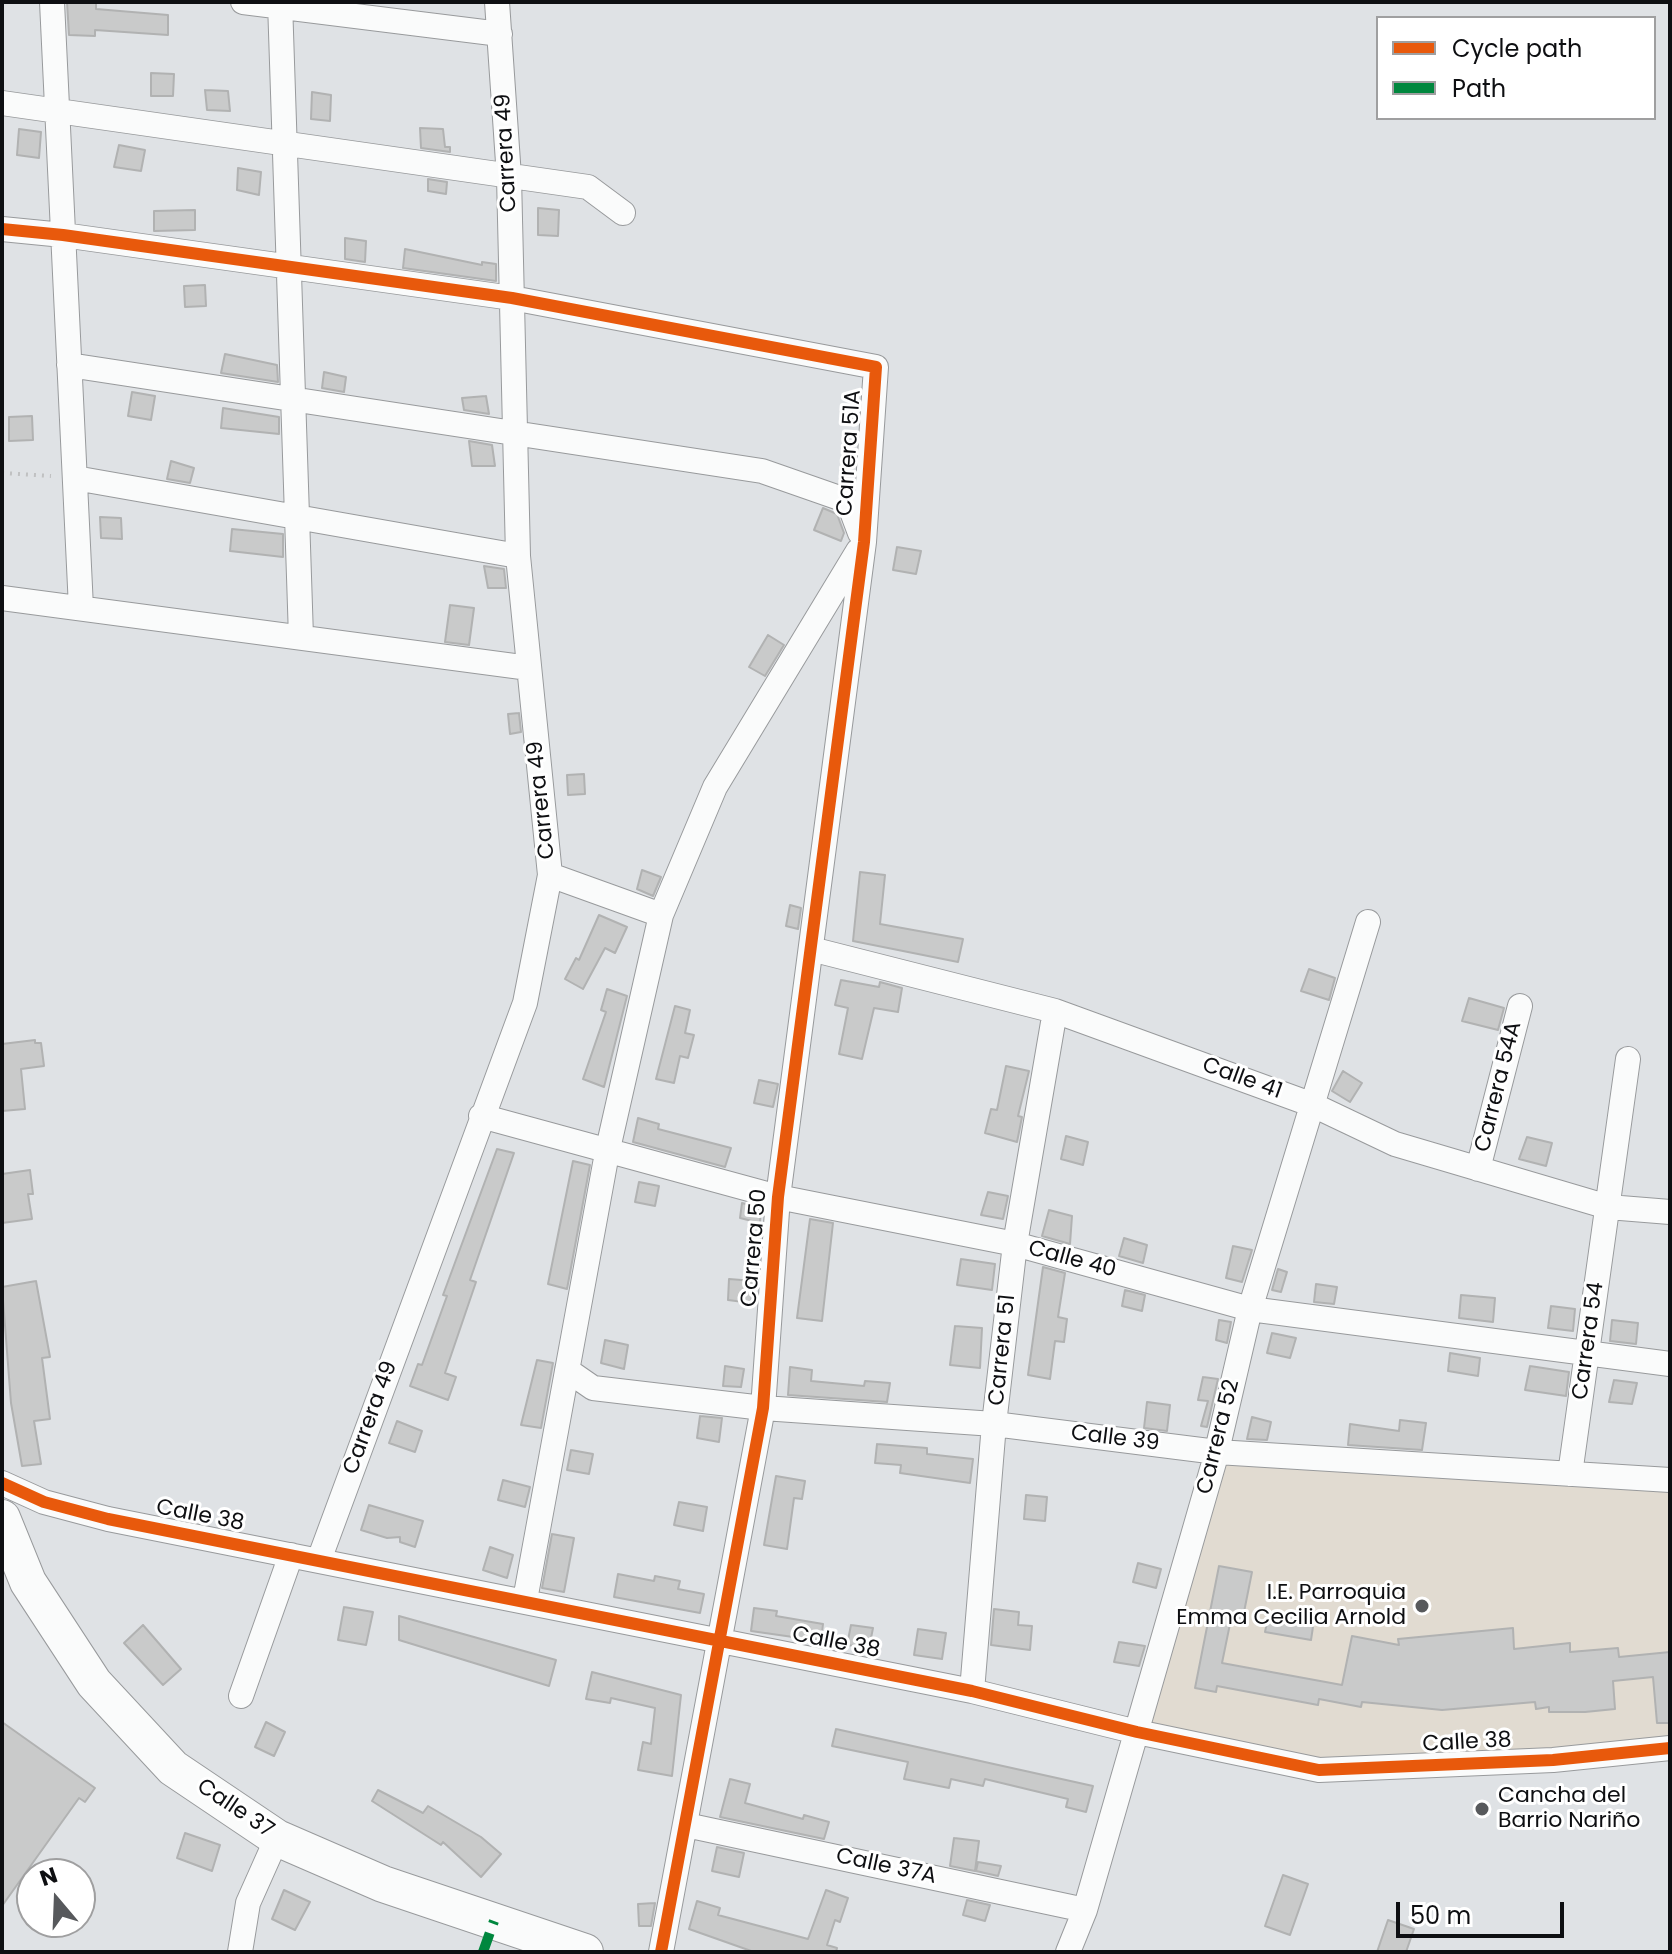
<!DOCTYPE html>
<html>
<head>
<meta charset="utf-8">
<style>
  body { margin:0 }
  #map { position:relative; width:1672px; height:1954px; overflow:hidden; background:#dfe2e5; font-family:Poppins,sans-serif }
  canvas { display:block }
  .frame { position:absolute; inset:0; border:4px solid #0e0f12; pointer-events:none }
  .legend { position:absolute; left:1376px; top:16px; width:280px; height:104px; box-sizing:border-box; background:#fff; border:2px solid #9f9fa0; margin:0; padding:10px 14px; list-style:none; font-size:24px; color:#0e0f12 }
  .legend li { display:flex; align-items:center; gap:16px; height:40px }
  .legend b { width:40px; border:2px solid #9f9fa0 }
  .north { position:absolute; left:16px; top:1858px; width:80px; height:80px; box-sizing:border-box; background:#fff; border:2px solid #9f9fa0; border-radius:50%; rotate:341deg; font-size:22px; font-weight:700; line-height:32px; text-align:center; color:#0e0f12 }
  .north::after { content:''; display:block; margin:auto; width:28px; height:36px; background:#57595c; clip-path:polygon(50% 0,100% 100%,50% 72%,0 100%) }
  .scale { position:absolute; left:1396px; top:1902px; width:168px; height:36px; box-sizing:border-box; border:4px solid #0e0f12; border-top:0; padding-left:10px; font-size:24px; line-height:28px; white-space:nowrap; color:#0e0f12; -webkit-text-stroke:6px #fff; paint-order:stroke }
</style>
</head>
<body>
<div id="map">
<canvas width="1672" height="1954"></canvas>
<div class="frame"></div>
<ul class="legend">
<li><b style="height:10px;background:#e8590c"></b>Cycle path</li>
<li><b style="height:10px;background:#00873e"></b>Path</li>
</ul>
<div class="north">N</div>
<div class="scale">50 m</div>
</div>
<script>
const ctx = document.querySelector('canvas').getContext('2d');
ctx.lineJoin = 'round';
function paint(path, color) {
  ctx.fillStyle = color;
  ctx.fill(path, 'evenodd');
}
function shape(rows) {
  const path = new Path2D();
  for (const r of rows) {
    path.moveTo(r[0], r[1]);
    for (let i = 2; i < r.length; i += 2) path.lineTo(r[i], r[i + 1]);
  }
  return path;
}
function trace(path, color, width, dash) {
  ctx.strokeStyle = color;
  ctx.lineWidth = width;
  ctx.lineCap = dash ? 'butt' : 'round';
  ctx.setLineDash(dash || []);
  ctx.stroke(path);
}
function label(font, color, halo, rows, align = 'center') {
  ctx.font = font + ' Poppins,sans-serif';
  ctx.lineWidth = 6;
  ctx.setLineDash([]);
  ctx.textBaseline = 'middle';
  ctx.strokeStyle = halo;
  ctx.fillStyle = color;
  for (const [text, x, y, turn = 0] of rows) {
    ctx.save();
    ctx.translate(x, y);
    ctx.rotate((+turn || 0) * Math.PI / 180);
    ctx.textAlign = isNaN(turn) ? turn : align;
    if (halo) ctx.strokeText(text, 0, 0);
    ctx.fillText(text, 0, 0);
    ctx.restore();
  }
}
const education = shape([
  [1215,1459,1670,1487,1670,1738,1312,1768,1139,1725]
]);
const building = shape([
  [67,2,96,2,96,9,168,15,168,35,95,30,95,36,69,35,67,2],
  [151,73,174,74,173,96,151,96,151,73],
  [205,90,228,91,230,111,207,110,205,90],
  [312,92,331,95,330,121,311,119,312,92],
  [420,128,443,129,445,147,450,147,450,152,421,148,420,128],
  [19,129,41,132,39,158,17,155,19,129],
  [119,145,145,150,141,171,114,167,119,145],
  [238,168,261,172,259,195,237,190,238,168],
  [428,179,447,182,446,194,428,191,428,179],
  [538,208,559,210,558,236,538,235,538,208],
  [195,210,195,230,154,231,154,211,195,210],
  [345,238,366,241,365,262,345,259,345,238],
  [405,249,482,265,482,262,496,264,496,281,403,268,405,249],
  [205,285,206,306,185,307,184,286,205,285],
  [225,354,277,365,278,382,221,373,225,354],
  [324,372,346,377,344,392,322,388,324,372],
  [132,392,155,396,151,420,128,416,132,392],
  [486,396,489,414,464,410,462,398,486,396],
  [223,408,279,417,279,434,221,428,223,408],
  [32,416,33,440,9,441,9,417,32,416],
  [469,441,492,445,495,466,472,466,469,441],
  [171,461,194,468,190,483,167,479,171,461],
  [823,508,837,514,844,533,841,541,814,530,823,508],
  [100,517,121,518,122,539,101,538,100,517],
  [232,529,283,534,283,557,230,551,232,529],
  [897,547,921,551,916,574,893,570,897,547],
  [484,566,504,569,506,588,488,588,484,566],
  [450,605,474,608,469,645,445,642,450,605],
  [768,635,784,645,765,676,749,667,768,635],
  [519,713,521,732,510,734,508,714,519,713],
  [584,774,585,794,568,795,567,775,584,774],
  [642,870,661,877,653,896,637,889,642,870],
  [860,872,885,875,880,924,963,939,958,962,853,941,860,872],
  [790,905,801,908,798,929,786,926,790,905],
  [599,915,627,927,615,953,605,948,583,989,565,979,576,958,579,960,599,915],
  [1309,969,1335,978,1329,1000,1301,991,1309,969],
  [841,980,879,987,880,982,902,988,898,1012,874,1008,862,1059,839,1054,848,1008,835,1005,841,980],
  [607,989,627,996,604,1087,583,1079,606,1012,601,1010,607,989],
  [1469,998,1504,1008,1498,1030,1462,1021,1469,998],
  [675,1006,690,1010,685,1033,694,1035,688,1058,680,1056,674,1083,656,1079,675,1006],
  [35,1040,35,1043,41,1043,44,1066,21,1069,25,1109,2,1111,2,1044,35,1040],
  [1006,1066,1029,1071,1018,1116,1022,1117,1017,1142,985,1133,991,1109,997,1110,1006,1066],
  [1343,1071,1362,1083,1350,1102,1332,1091,1343,1071],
  [759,1080,778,1084,773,1107,754,1103,759,1080],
  [638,1118,659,1124,658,1129,731,1148,725,1167,633,1142,638,1118],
  [1066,1136,1088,1142,1083,1165,1061,1159,1066,1136],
  [1527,1137,1552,1143,1546,1166,1519,1159,1527,1137],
  [497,1149,514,1153,470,1280,476,1282,445,1373,456,1377,448,1400,410,1386,418,1364,422,1365,447,1296,443,1295,497,1149],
  [573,1161,590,1165,567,1289,548,1284,573,1161],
  [30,1170,33,1194,28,1194,32,1219,2,1223,2,1174,30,1170],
  [639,1182,659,1186,655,1206,635,1202,639,1182],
  [988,1192,1008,1196,1003,1219,981,1215,988,1192],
  [742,1203,761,1208,760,1223,740,1218,742,1203],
  [1049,1210,1072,1216,1070,1244,1042,1236,1049,1210],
  [810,1219,833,1223,822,1321,797,1318,810,1219],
  [1124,1238,1147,1245,1143,1263,1119,1256,1124,1238],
  [1233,1246,1252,1250,1242,1282,1226,1278,1233,1246],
  [961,1259,995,1264,992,1290,957,1285,961,1259],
  [1043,1267,1065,1273,1058,1317,1067,1319,1064,1342,1055,1341,1050,1379,1028,1375,1043,1267],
  [1278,1269,1287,1272,1281,1292,1272,1290,1278,1269],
  [729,1279,754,1281,751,1303,728,1300,729,1279],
  [36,1281,50,1357,42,1358,50,1419,34,1421,41,1464,22,1466,11,1403,2,1287,36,1281],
  [1316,1284,1337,1287,1334,1304,1314,1302,1316,1284],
  [1125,1290,1145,1295,1142,1311,1122,1306,1125,1290],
  [1461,1295,1495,1298,1493,1322,1459,1318,1461,1295],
  [1551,1306,1575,1309,1573,1331,1548,1328,1551,1306],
  [1219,1320,1231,1322,1227,1343,1216,1340,1219,1320],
  [1612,1320,1638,1323,1636,1344,1610,1341,1612,1320],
  [955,1326,982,1328,980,1368,950,1365,955,1326],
  [1272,1333,1296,1338,1290,1358,1267,1353,1272,1333],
  [605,1340,628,1345,624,1369,601,1363,605,1340],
  [1450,1353,1480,1358,1478,1376,1448,1371,1450,1353],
  [537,1360,553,1363,541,1428,521,1425,537,1360],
  [725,1366,744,1369,741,1387,723,1386,725,1366],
  [1530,1366,1569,1372,1566,1396,1525,1390,1530,1366],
  [790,1367,812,1370,811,1381,864,1386,865,1381,890,1383,887,1402,788,1395,790,1367],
  [1203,1377,1218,1379,1207,1427,1201,1426,1208,1401,1198,1400,1203,1377],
  [1614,1380,1637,1383,1632,1404,1609,1402,1614,1380],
  [1147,1402,1170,1405,1167,1431,1144,1428,1147,1402],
  [700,1416,722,1418,719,1442,697,1438,700,1416],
  [1252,1417,1271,1422,1267,1440,1247,1439,1252,1417],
  [1400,1420,1426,1423,1422,1450,1348,1445,1350,1424,1399,1431,1400,1420],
  [397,1421,422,1431,415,1452,389,1443,397,1421],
  [877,1444,927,1448,927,1454,973,1459,970,1483,900,1473,901,1465,875,1463,877,1444],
  [571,1450,593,1454,589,1474,567,1470,571,1450],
  [776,1476,805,1481,802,1499,794,1498,787,1549,764,1545,776,1476],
  [503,1480,530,1487,525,1507,498,1500,503,1480],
  [1026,1495,1047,1497,1045,1521,1024,1519,1026,1495],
  [679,1502,707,1507,703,1531,674,1525,679,1502],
  [369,1505,423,1521,415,1547,400,1542,400,1537,387,1538,361,1530,369,1505],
  [552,1534,574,1538,564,1592,542,1588,552,1534],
  [490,1547,513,1555,507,1578,483,1570,490,1547],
  [1138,1563,1161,1569,1156,1588,1133,1582,1138,1563],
  [1219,1566,1252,1572,1242,1622,1231,1619,1222,1663,1342,1685,1352,1636,1399,1645,1398,1639,1513,1628,1514,1649,1570,1643,1570,1652,1618,1648,1619,1657,1670,1652,1670,1723,1657,1723,1653,1677,1613,1681,1615,1709,1585,1712,1549,1712,1549,1707,1536,1709,1535,1702,1442,1710,1362,1702,1361,1707,1319,1699,1318,1705,1217,1686,1216,1692,1195,1688,1219,1566],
  [618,1574,654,1581,655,1576,680,1581,678,1589,704,1594,700,1613,614,1597,618,1574],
  [344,1607,373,1612,366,1645,338,1640,344,1607],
  [754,1608,777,1611,776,1616,823,1624,821,1641,751,1631,754,1608],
  [994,1609,1019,1612,1018,1625,1032,1626,1030,1650,991,1645,994,1609],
  [1269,1612,1314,1620,1311,1640,1265,1632,1269,1612],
  [399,1616,556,1660,549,1686,399,1640,399,1616],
  [143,1625,181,1669,163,1685,124,1643,143,1625],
  [851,1625,873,1628,869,1648,847,1645,851,1625],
  [918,1629,946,1633,942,1659,914,1655,918,1629],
  [1119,1642,1145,1646,1139,1666,1114,1662,1119,1642],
  [592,1672,681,1695,672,1776,638,1770,643,1742,651,1744,655,1708,611,1698,610,1703,586,1699,592,1672],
  [2,1722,95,1788,85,1802,79,1798,2,1906,2,1722],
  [266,1722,285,1732,274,1756,255,1747,266,1722],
  [836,1729,1093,1786,1086,1812,1066,1807,1068,1799,985,1779,983,1786,951,1779,949,1788,904,1779,908,1762,832,1746,836,1729],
  [730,1779,750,1784,745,1803,803,1819,804,1815,829,1822,824,1839,720,1817,730,1779],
  [378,1790,423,1813,428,1806,481,1837,501,1854,481,1877,443,1842,441,1845,372,1801,378,1790],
  [185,1833,220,1845,212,1871,177,1858,185,1833],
  [954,1838,979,1841,975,1871,950,1866,954,1838],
  [717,1847,744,1853,739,1877,712,1871,717,1847],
  [978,1862,1001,1866,998,1876,976,1871,978,1862],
  [1283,1875,1308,1884,1290,1935,1265,1926,1283,1875],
  [284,1890,310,1902,295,1930,272,1919,284,1890],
  [826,1890,848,1898,840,1922,835,1920,827,1945,837,1948,836,1952,754,1952,689,1929,697,1901,720,1908,718,1915,808,1939,826,1890],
  [967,1900,990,1905,985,1921,963,1915,967,1900],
  [655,1903,651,1926,639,1926,638,1904,655,1903],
  [1388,1920,1414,1929,1406,1952,1377,1952,1388,1920]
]);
const path = shape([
  [2,473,51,476]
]);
const street = shape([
  [52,2,81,608],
  [243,2,500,34],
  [280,2,301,637],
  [2,103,588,187,623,213],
  [2,229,63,235,512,298,876,367,864,542,778,1197,763,1408,661,1952],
  [69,365,762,471,848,501,860,533],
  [75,478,518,556],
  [2,598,529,668],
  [550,875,661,915],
  [811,949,1055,1011,1313,1105,1395,1144,1608,1207,1670,1212],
  [481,1116,778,1197,1015,1244,1250,1309,1670,1364],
  [1478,1169,1520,1006],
  [567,1370,593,1388,763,1408,994,1424,1217,1452,1670,1480],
  [1570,1474,1628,1059],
  [2,1483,44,1502,108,1519,972,1691,1137,1732,1319,1770,1553,1760,1670,1748],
  [319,1560,525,1003,550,875,518,556,509,177,497,2],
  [525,1600,607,1153,661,915,715,787,858,551],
  [972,1691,994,1424,1015,1244,1055,1011],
  [241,1696,291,1555],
  [686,1825,1085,1910],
  [240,1952,248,1903,277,1838],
  [1068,1952,1085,1910,1215,1459,1250,1309,1368,922]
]);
const primary = shape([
  [2,1518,28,1582,94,1683,173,1768,277,1838,383,1884,585,1952]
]);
const quiet = shape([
  [483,1952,494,1921]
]);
const cycleway = shape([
  [2,229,63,235,512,298,876,367,864,542,778,1197,763,1408,661,1952],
  [2,1483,44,1502,108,1519,972,1691,1137,1732,1319,1770,1553,1760,1670,1748]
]);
const markers = [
  [1422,1606,8,"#57595c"],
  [1482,1809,8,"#57595c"]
];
const streetNames = [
  ["Carrera 49",507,153,-93],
  ["Carrera 51A",850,453,-86],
  ["Carrera 49",542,800,-96],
  ["Calle 41",1242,1079,20],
  ["Carrera 54A",1499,1087,-76],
  ["Carrera 50",755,1248,-85],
  ["Calle 40",1072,1260,15],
  ["Carrera 54",1589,1341,-82],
  ["Carrera 51",1003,1350,-84],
  ["Carrera 49",371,1418,-70],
  ["Carrera 52",1219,1437,-76],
  ["Calle 39",1115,1439,7],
  ["Calle 38",200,1516,11],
  ["Calle 38",836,1643,11],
  ["Calle 38",1467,1743,-3],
  ["Calle 37",235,1809,34],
  ["Calle 37A",886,1867,12]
];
const poiNames = [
  ["I.E. Parroquia",1406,1593],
  ["Emma Cecilia Arnold",1406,1618],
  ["Cancha del",1498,1796,"left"],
  ["Barrio Nariño",1498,1821,"left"]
];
paint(education, '#e1dbd1');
paint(building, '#c9caca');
trace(building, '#b1b2b2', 2);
trace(street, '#989a9c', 26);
trace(primary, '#989a9c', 38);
trace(path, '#c0c1c2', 4, [2, 6]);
trace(street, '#fafbfb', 24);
trace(primary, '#fafbfb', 36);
trace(quiet, '#00873e', 10, [20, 10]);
trace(cycleway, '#e8590c', 12);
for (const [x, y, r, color] of markers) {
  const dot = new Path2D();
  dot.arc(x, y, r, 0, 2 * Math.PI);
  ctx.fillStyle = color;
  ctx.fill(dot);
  trace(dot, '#fff', 3);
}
label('22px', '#0e0f12', '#fff', streetNames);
label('22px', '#0e0f12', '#fff', poiNames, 'right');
</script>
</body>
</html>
